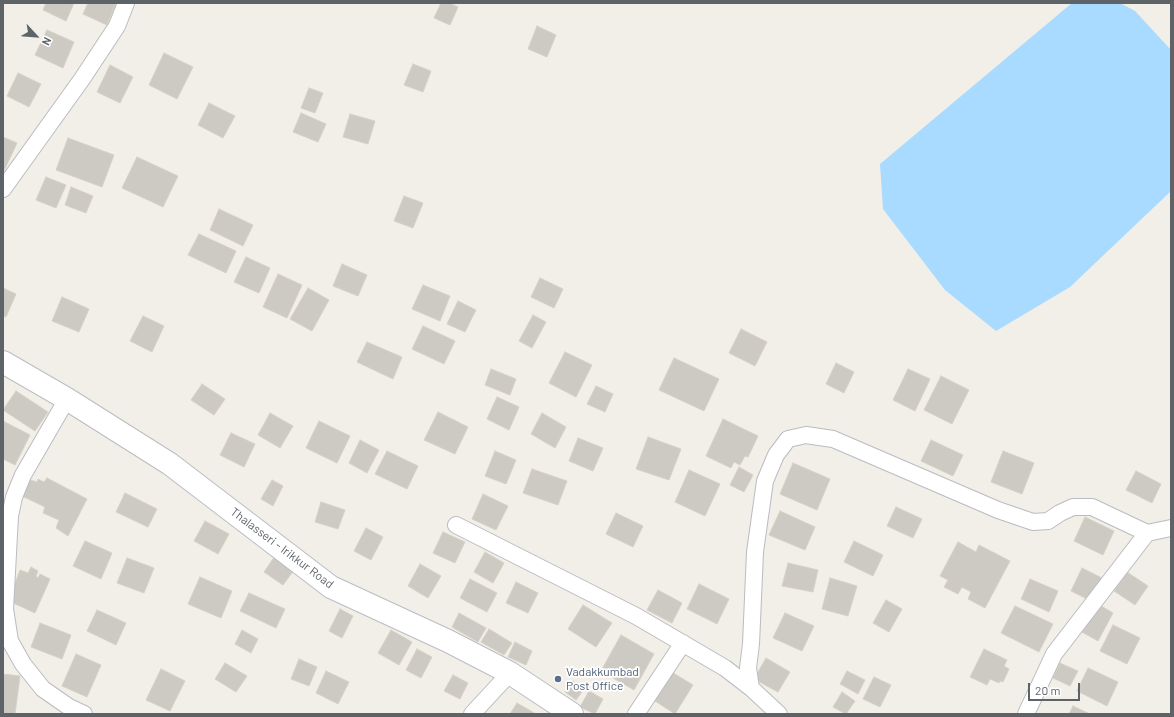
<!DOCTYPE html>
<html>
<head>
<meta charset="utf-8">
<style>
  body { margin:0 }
  #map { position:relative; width:1174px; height:717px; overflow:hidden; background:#f1efe7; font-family:Barlow,sans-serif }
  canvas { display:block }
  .frame { position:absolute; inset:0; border:4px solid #5e6368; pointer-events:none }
  .north { position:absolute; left:16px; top:16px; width:40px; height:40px; -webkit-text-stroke:3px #fff; paint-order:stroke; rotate:116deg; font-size:11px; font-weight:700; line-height:16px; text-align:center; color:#5e6368 }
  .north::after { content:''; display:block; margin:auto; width:14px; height:18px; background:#5e6368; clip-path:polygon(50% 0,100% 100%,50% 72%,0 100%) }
  .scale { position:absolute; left:1028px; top:683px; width:52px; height:18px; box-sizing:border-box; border:2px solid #5e6368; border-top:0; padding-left:5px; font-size:12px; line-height:14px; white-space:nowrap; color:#5e6368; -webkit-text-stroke:3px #fff; paint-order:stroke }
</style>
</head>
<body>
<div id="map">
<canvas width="1174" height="717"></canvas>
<div class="frame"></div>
<div class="north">N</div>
<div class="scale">20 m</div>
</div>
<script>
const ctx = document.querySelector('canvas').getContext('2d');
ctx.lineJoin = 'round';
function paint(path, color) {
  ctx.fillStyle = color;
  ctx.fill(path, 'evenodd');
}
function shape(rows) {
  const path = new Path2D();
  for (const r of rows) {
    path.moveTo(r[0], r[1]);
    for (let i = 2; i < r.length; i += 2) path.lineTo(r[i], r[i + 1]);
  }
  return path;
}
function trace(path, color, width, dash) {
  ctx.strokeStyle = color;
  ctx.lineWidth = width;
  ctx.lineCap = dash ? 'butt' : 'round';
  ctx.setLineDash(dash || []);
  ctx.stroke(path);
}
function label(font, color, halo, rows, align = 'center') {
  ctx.font = font + ' Barlow,sans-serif';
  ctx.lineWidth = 3.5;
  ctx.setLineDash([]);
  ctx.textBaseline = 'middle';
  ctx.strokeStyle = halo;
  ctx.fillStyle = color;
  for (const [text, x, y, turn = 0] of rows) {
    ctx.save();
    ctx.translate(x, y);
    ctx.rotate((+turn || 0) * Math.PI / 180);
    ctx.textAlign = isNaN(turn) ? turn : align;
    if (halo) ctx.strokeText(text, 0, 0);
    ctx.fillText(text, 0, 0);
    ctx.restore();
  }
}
const water = shape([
  [1072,3,1120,3,1135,11,1171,50,1171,191,1070,287,996,331,945,290,883,209,880,164]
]);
const building = shape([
  [46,3,74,3,66,21,43,10,46,3],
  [88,3,116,3,107,25,83,14,88,3],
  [441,3,449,3,458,7,450,25,434,18,441,3],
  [537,26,556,35,547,57,528,49,537,26],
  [47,30,74,42,63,68,35,55,47,30],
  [164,53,193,67,177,99,149,85,164,53],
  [413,64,431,71,423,92,404,85,413,64],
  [110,65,133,77,120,103,97,92,110,65],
  [18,73,41,84,29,107,7,96,18,73],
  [309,88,323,93,315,113,301,108,309,88],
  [209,103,235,116,223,138,198,125,209,103],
  [301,113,326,124,318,142,293,132,301,113],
  [350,114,375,121,368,144,343,137,350,114],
  [3,137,17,143,3,173,3,137],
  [68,138,114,155,102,187,56,170,68,138],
  [137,157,178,176,163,207,122,188,137,157],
  [46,177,66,185,56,208,36,200,46,177],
  [71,187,93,196,86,213,65,205,71,187],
  [404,196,423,203,413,228,394,221,404,196],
  [219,209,253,225,243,246,210,230,219,209],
  [199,234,236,251,226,273,188,255,199,234],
  [246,257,270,268,259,293,234,282,246,257],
  [342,264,367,275,358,296,333,286,342,264],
  [278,274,302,285,287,318,263,307,278,274],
  [540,278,563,289,554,308,531,297,540,278],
  [423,285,450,296,440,321,412,309,423,285],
  [3,288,16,294,6,317,3,316,3,288],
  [308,288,329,300,312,331,290,319,308,288],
  [62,297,89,309,79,332,52,321,62,297],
  [458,301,476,310,465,332,447,324,458,301],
  [533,315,546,322,532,348,519,341,533,315],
  [143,316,164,326,152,352,130,341,143,316],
  [423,326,455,341,444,364,412,349,423,326],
  [741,329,767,342,755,366,729,353,741,329],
  [367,342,402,357,393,379,357,362,367,342],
  [565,352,592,365,576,397,549,383,565,352],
  [674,358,719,379,704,411,659,390,674,358],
  [836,363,854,372,844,393,826,384,836,363],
  [491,369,516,379,510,395,485,385,491,369],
  [908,369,930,379,915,411,893,400,908,369],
  [941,376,969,390,952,424,924,410,941,376],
  [202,384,225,399,214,415,191,400,202,384],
  [596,386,613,394,605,412,587,404,596,386],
  [16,391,48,412,35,431,3,410,16,391],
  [497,397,519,407,509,430,487,419,497,397],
  [438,412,468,427,455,454,424,440,438,412],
  [270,413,293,426,280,448,258,435,270,413],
  [542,413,566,427,555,448,531,434,542,413],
  [723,419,758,436,748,457,745,456,740,465,734,462,731,468,706,456,723,419],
  [3,421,30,435,15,465,3,459,3,421],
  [319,421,350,436,337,463,306,448,319,421],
  [231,433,255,444,244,467,220,455,231,433],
  [648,437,681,449,669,480,636,469,648,437],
  [578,438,603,448,593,471,569,461,578,438],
  [360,440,379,450,367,473,349,463,360,440],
  [931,440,963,455,953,476,921,461,931,440],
  [387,451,418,466,407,489,375,474,387,451],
  [495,451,516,460,506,484,485,476,495,451],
  [1003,451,1034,463,1022,494,991,482,1003,451],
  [793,463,830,479,817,510,780,494,793,463],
  [739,467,753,475,744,492,730,485,739,467],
  [532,469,567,481,558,505,523,493,532,469],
  [689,470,720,484,705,516,675,502,689,470],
  [1136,471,1161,484,1152,503,1126,490,1136,471],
  [47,478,87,499,68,536,56,528,59,520,43,513,45,507,20,495,27,479,37,482,38,479,44,482,47,478],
  [272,480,283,486,273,506,261,499,272,480],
  [125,493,157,509,148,527,116,512,125,493],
  [483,494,508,506,496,530,472,519,483,494],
  [321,502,345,510,338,529,315,522,321,502],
  [896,507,922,519,913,538,887,526,896,507],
  [780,511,815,527,805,550,769,535,780,511],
  [616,513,643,526,633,547,606,534,616,513],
  [1085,517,1114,531,1103,555,1074,541,1085,517],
  [205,521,229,534,218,554,194,541,205,521],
  [366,528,383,537,371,560,354,551,366,528],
  [443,532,465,542,455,563,433,553,443,532],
  [85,541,112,553,101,579,73,566,85,541],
  [854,541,883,555,873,576,844,562,854,541],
  [958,542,976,552,979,545,1010,561,985,608,968,599,971,592,962,587,958,594,944,587,948,580,940,576,958,542],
  [485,552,504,563,493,583,474,572,485,552],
  [275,556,294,570,283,585,264,572,275,556],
  [127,558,154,568,144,593,117,583,127,558],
  [788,563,818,570,813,592,782,586,788,563],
  [420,564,441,576,428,598,408,586,420,564],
  [31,567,38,571,36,576,38,578,40,574,50,579,35,613,11,602,15,592,12,591,20,570,28,573,31,567],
  [1082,568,1102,578,1091,601,1071,591,1082,568],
  [1127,572,1148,586,1135,605,1114,591,1127,572],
  [200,577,232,591,221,618,188,604,200,577],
  [830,578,857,586,848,616,822,609,830,578],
  [470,579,497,593,487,612,460,598,470,579],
  [1030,579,1058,591,1049,612,1021,599,1030,579],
  [516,582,538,593,528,613,506,603,516,582],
  [699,584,729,599,717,624,687,609,699,584],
  [658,590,682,603,672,623,647,610,658,590],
  [249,593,285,609,276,628,240,611,249,593],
  [886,600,902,609,889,632,873,623,886,600],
  [1098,604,1113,613,1098,641,1082,632,1098,604],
  [583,605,612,623,596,647,568,629,583,605],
  [1015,606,1053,624,1039,652,1001,633,1015,606],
  [340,609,353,616,342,638,329,631,340,609],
  [97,610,126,623,116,645,87,631,97,610],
  [459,613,486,628,478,642,452,627,459,613],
  [785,613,814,626,802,651,773,638,785,613],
  [40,623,71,635,62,659,31,647,40,623],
  [1113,625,1140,638,1127,664,1100,651,1113,625],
  [489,629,512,643,504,655,481,642,489,629],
  [242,630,258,639,251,653,235,644,242,630],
  [391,630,412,642,399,665,378,653,391,630],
  [621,635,654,654,634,690,601,671,621,635],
  [515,642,532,651,526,665,508,657,515,642],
  [417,649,432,657,421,678,406,670,417,649],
  [984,649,1007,660,1004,666,1009,669,1003,682,1000,681,999,683,990,679,987,685,970,677,984,649],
  [76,654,101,665,87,697,62,686,76,654],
  [766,658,790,672,778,692,754,679,766,658],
  [299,659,317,667,309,686,291,679,299,659],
  [225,663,247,676,236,692,215,679,225,663],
  [1060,663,1078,671,1070,686,1053,678,1060,663],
  [1088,668,1118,682,1107,706,1077,691,1088,668],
  [161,669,185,681,170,711,146,700,161,669],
  [326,671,349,682,338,704,316,693,326,671],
  [670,671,693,685,675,714,652,699,670,671],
  [847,671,865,680,858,694,840,684,847,671],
  [3,674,20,676,15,714,3,714,3,674],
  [453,675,468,683,460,699,444,691,453,675],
  [874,677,891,685,880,707,863,699,874,677],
  [573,681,584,689,576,700,565,692,573,681],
  [589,691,603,699,595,714,580,707,589,691],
  [842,692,855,701,846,714,833,707,842,692],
  [517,703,536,714,510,714,517,703],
  [1073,706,1090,714,1069,714,1073,706]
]);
const street = shape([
  [3,189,82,79,117,26,126,3],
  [67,399,23,475,14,497,10,516,5,609,10,641,23,664,43,689,69,707,84,714],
  [456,525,636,616,725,668,751,688],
  [472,714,510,673],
  [636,714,683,643],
  [779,714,751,688,748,668,751,644,755,552,765,481,776,455,788,439,806,435,833,439,998,510,1033,522,1048,521,1060,513,1073,507,1092,507,1147,533,1171,528],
  [1026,714,1054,654,1147,533]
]);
const secondary = shape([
  [3,362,67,399,170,464,331,587,448,641,510,673,572,714]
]);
const markers = [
  [558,679,4,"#5c6f8a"]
];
const streetNames = [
  ["Thalasseri - Irikkur Road",282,548,37]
];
const serviceNames = [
  ["Vadakkumbad",566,672],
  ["Post Office",566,686]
];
paint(water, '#a9daff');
paint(building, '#cdcac4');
trace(building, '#d7d1c4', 1);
trace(street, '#b9bcc1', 18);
trace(secondary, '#babdc3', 24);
trace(street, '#fff', 16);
trace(secondary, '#fff', 22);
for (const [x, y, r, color] of markers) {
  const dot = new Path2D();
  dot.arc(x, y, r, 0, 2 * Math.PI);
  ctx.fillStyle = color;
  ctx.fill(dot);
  trace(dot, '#fff', 1.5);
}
label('12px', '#5e6368', '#fff', streetNames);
label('12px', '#4e5e75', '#fff', serviceNames, 'left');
</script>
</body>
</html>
